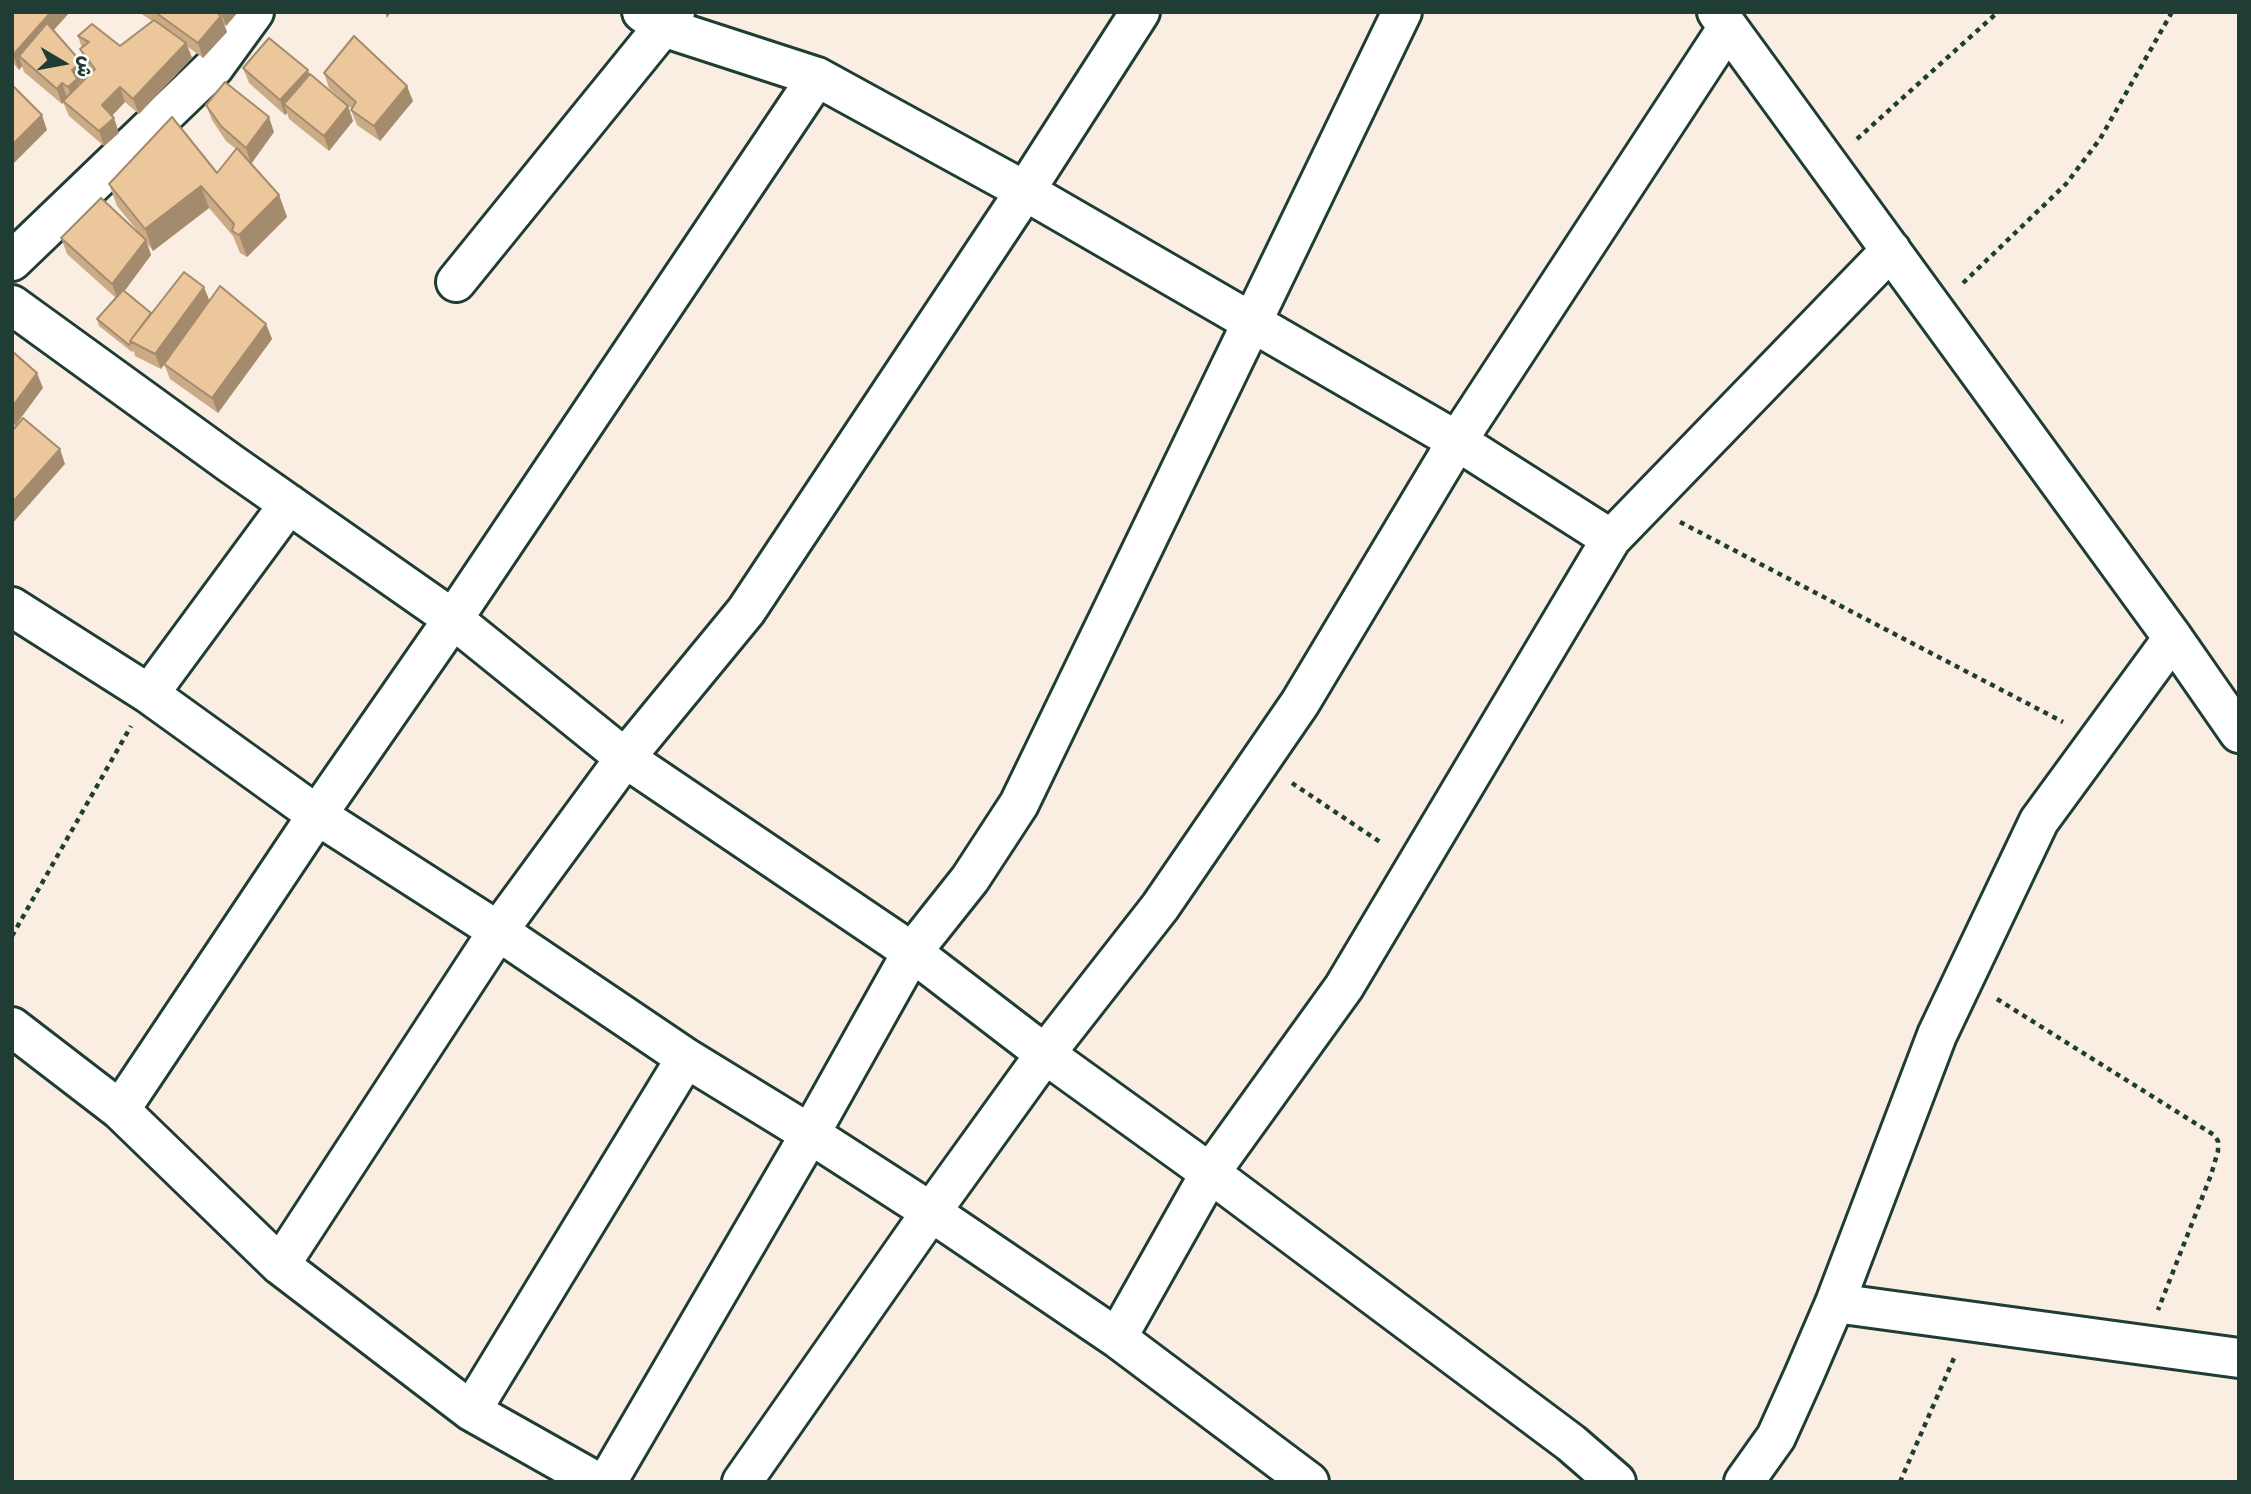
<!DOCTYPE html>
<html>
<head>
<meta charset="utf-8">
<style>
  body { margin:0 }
  #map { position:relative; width:2251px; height:1494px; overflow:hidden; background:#f9eee1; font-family:"Balsamiq Sans","Playpen Sans Arabic",sans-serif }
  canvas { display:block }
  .frame { position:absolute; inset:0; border:14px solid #1f3d34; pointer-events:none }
  .north { position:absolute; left:28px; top:28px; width:70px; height:70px; -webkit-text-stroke:5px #fff; paint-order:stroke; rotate:100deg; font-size:19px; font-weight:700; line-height:28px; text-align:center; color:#1f3d34 }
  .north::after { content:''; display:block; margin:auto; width:24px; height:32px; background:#1f3d34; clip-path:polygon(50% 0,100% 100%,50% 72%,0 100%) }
</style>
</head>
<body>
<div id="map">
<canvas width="2251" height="1494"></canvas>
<div class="frame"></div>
<div class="north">ش</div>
</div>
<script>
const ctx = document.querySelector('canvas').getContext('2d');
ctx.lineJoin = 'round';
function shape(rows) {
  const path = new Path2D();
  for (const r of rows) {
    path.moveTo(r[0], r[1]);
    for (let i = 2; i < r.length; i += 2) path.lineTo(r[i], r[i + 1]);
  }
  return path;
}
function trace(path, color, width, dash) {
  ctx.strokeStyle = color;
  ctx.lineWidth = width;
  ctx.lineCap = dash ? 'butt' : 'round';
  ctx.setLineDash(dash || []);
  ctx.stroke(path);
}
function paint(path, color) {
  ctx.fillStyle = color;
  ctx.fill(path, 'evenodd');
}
const path = shape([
  [1857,139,1998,12],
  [1963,283,2066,184,2100,139,2172,12],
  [1680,522,2063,722],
  [1292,783,1383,844],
  [12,936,131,726],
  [1997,999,2214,1135,2218,1141,2218,1151,2211,1175,2158,1310],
  [1900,1482,1954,1358]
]);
const minor = shape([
  [642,12,663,27,817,77,1025,191,1457,441,1611,539],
  [1717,12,2173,638,2239,733],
  [12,261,214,67,254,12],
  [456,282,675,12],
  [12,305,230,463,453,619,625,758,912,952,1045,1054,1210,1173,1571,1443,1616,1482],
  [12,607,149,694,317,815,498,931,686,1058,810,1134,931,1212,1117,1338,1309,1482],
  [149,694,289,504],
  [12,1027,120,1110,280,1265,471,1411,597,1482],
  [120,1110,317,815,453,619,817,77],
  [280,1265,498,931,625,758,746,611,1025,191,1140,12],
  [1835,1303,2239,1358],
  [1117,1338,1210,1173,1344,987,1611,539,1891,250],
  [471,1411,686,1058],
  [607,1482,810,1134,912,952,970,879,1019,804,1402,12],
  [742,1482,931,1212,1045,1054,1160,907,1300,703,1457,441,1728,27],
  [1744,1482,1776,1437,1804,1375,1835,1303,1937,1035,2039,821,2173,638]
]);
const wall = shape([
  [12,12,70,12,53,30,81,62,86,77,78,84,79,85,92,73,86,64,80,49,82,48,78,36,120,46,152,21,139,12,238,12,226,26,224,24,227,32,203,58,188,47,192,58,139,114,125,102,112,116,119,133,104,146,69,116,63,102,62,104,24,72,22,66,19,70,12,62],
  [243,68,310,75,348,106,353,121,329,151,289,119,287,113,285,115,249,83],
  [324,73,413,101,380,141,357,125,351,110,352,109,329,88],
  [206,105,274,132,251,164,279,195,287,217,247,257,240,253,233,236,209,208,153,251,147,243,151,255,124,291,151,313,209,301,266,324,272,339,218,413,170,379,164,364,172,353,161,369,135,356,134,351,132,352,99,326,97,319,116,298,67,254,61,238,140,234,117,206,109,184,217,173,236,149,226,141,212,120]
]);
const shadedWall = shape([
  [51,12,70,12,25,62,19,56,22,66,19,70,13,55],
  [221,12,238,12,226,26],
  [385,12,391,12,387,18],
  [221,16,227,32,203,58,198,43],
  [186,43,192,58,139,114,133,99],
  [81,62,86,77,78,84,82,94,74,102,68,87,72,70],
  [308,70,313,85,284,104,287,113,285,115,280,100],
  [62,83,67,98,62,104,57,89],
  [407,86,413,101,380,141,374,126],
  [120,87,125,102,108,120,102,105],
  [348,106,353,121,329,151,324,136],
  [42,115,47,130,12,165,12,145],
  [269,117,274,132,251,164,246,148],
  [114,118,119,133,104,146,99,131],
  [201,186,209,208,153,251,145,229],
  [279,195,287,217,247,257,239,235],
  [146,240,151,255,118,300,112,284],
  [204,287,210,302,161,369,155,354],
  [266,324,272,339,218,413,212,398],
  [37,373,43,388,15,426,12,418,12,407],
  [60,449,65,464,12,524,12,503]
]);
const building = shape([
  [12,12,51,12,13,55,12,54,12,12],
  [155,12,216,12,221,16,198,43,155,12],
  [154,20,186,43,133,99,120,87,102,105,114,118,99,131,63,101,95,69,80,49,89,42,78,36,92,24,120,46,154,20],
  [47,23,81,62,72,70,77,79,68,87,62,83,57,89,19,56,47,23],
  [354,36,407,86,374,126,351,110,356,102,324,73,354,36],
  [269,38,308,70,280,100,243,68,269,38],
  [310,74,348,106,324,136,284,104,310,74],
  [225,82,269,117,246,148,221,126,206,105,225,82],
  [12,85,42,115,12,145,12,85],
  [172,117,217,173,237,148,279,195,239,235,232,231,234,224,201,186,145,229,109,184,172,117],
  [101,198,146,240,112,284,61,238,101,198],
  [184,272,204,287,155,354,130,341,184,272],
  [220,286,266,324,212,398,164,364,220,286],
  [123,290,151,313,130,341,131,343,129,345,97,319,123,290],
  [12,351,37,373,12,407,12,351],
  [23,418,60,449,12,503,12,431,23,418]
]);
trace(minor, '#1f3d34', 44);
trace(path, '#1f3d34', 4.5, [5, 5]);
trace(minor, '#fff', 38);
paint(wall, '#cbab86');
paint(shadedWall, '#a58b6d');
paint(building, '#ecc79c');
trace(building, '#a58b6d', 2);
</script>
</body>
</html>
